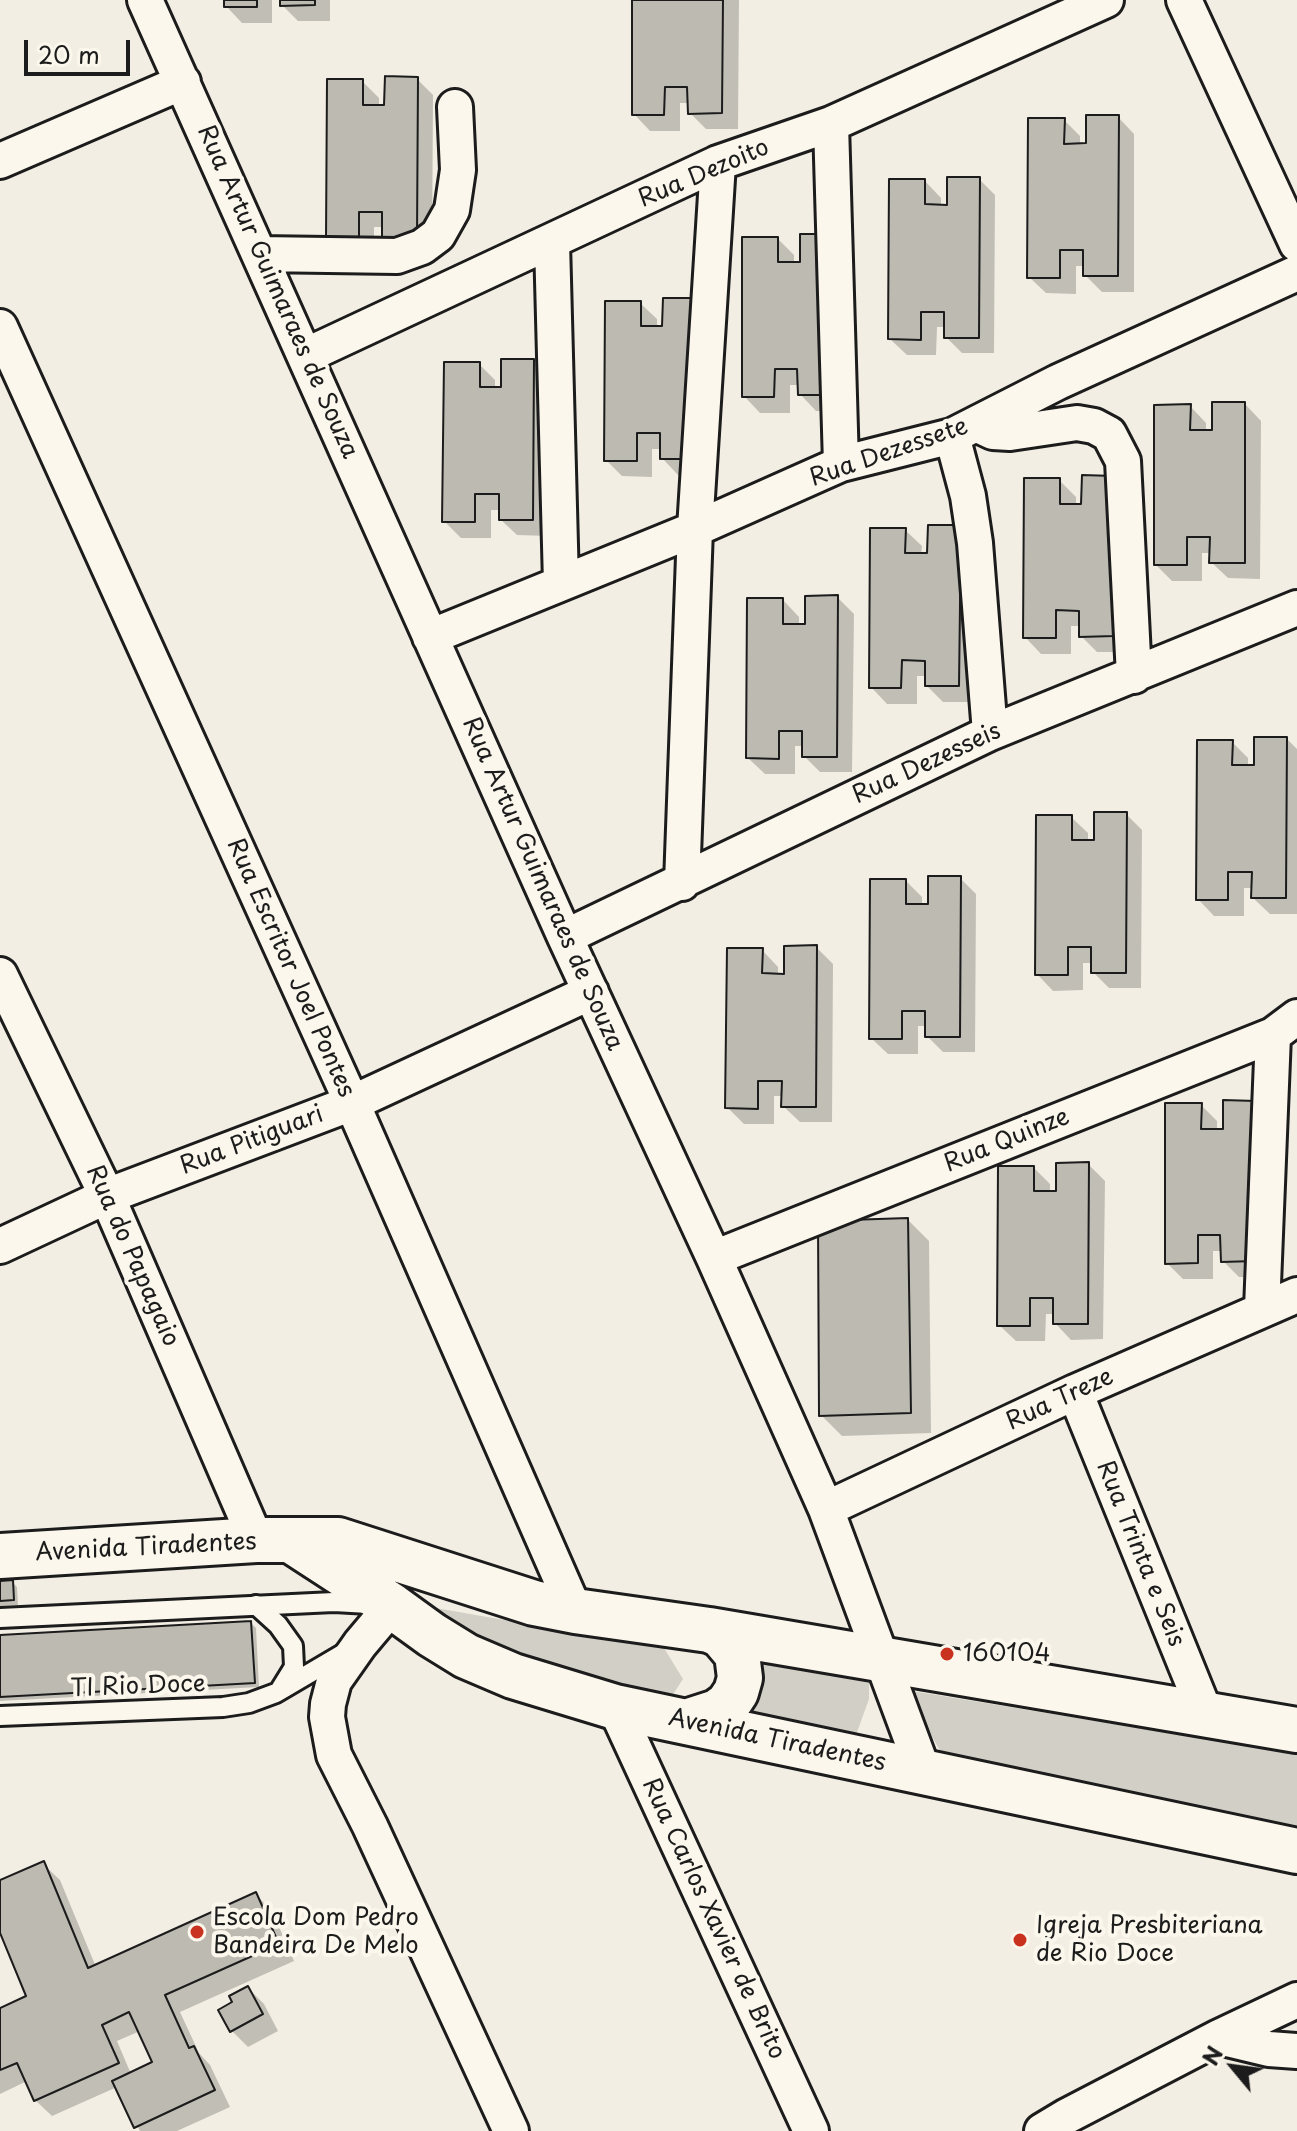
<!DOCTYPE html>
<html>
<head>
<meta charset="utf-8">
<style>
  body { margin:0 }
  #map { position:relative; width:1297px; height:2131px; overflow:hidden; background:#f2eee4; font-family:"Playpen Sans",sans-serif }
  canvas { display:block }
  .north { position:absolute; left:1193px; top:2027px; width:80px; height:80px; -webkit-text-stroke:6px #fbf7ec; paint-order:stroke; rotate:299deg; font-size:22px; font-weight:700; line-height:32px; text-align:center; color:#1c1c1c }
  .north::after { content:''; display:block; margin:auto; width:28px; height:36px; background:#1c1c1c; clip-path:polygon(50% 0,100% 100%,50% 72%,0 100%) }
  .scale { position:absolute; left:24px; top:40px; width:106px; height:36px; box-sizing:border-box; border:4px solid #1c1c1c; border-top:0; padding-left:10px; font-size:24px; line-height:28px; white-space:nowrap; color:#1c1c1c; -webkit-text-stroke:6px #fbf7ec; paint-order:stroke }
</style>
</head>
<body>
<div id="map">
<canvas width="1297" height="2131"></canvas>
<div class="north">N</div>
<div class="scale">20 m</div>
</div>
<script>
const ctx = document.querySelector('canvas').getContext('2d');
ctx.lineJoin = 'round';
function paint(path, color) {
  ctx.fillStyle = color;
  ctx.fill(path, 'evenodd');
}
function shape(rows) {
  const path = new Path2D();
  for (const r of rows) {
    path.moveTo(r[0], r[1]);
    for (let i = 2; i < r.length; i += 2) path.lineTo(r[i], r[i + 1]);
  }
  return path;
}
function trace(path, color, width, dash) {
  ctx.strokeStyle = color;
  ctx.lineWidth = width;
  ctx.lineCap = dash ? 'butt' : 'round';
  ctx.setLineDash(dash || []);
  ctx.stroke(path);
}
function label(font, color, halo, rows, align = 'center') {
  ctx.font = font + ' "Playpen Sans",sans-serif';
  ctx.lineWidth = 8;
  ctx.setLineDash([]);
  ctx.textBaseline = 'middle';
  ctx.strokeStyle = halo;
  ctx.fillStyle = color;
  for (const [text, x, y, turn = 0] of rows) {
    ctx.save();
    ctx.translate(x, y);
    ctx.rotate((+turn || 0) * Math.PI / 180);
    ctx.textAlign = isNaN(turn) ? turn : align;
    if (halo) ctx.strokeText(text, 0, 0);
    ctx.fillText(text, 0, 0);
    ctx.restore();
  }
}
const green = shape([
  [413,1604,664,1648,683,1679,670,1699,489,1664],
  [762,1657,869,1683,869,1699,852,1746,777,1724,739,1703],
  [906,1690,1297,1754,1297,1841,952,1772]
]);
const shadow = shape([
  [226,0,272,0,272,23,242,23,226,6],
  [282,0,330,0,330,21,298,21,282,5],
  [634,0,739,0,738,129,706,129,690,113,689,103,680,103,680,131,650,131,634,114],
  [417,79,433,95,432,253,400,253,384,237,384,227,374,227,374,255,344,255,362,81,379,98,379,107,386,107],
  [1118,117,1134,134,1134,292,1102,292,1085,275,1085,266,1076,266,1076,294,1046,293,1029,277,1064,120,1080,136,1080,146,1088,145],
  [979,179,995,195,994,353,962,353,946,337,946,327,937,327,936,355,907,355,890,339,925,181,941,198,941,207,949,207],
  [778,239,794,255,794,264,848,411,816,411,800,394,800,385,790,385,790,413,760,413,744,396],
  [640,303,657,319,657,328,664,328,710,475,678,475,662,458,662,449,652,449,652,477,622,476,606,460],
  [533,361,550,377,549,536,517,535,500,519,500,510,491,510,491,538,461,538,444,521,479,364,495,380,495,389,503,389],
  [1245,404,1261,421,1260,579,1228,578,1211,562,1211,553,1202,553,1202,581,1172,581,1156,565,1190,406,1206,423,1206,432,1214,432],
  [1059,480,1076,497,1076,506,1129,652,1097,652,1081,636,1081,626,1071,626,1071,654,1041,654,1025,637],
  [960,527,975,702,943,702,927,686,927,676,917,676,917,704,887,704,871,687,905,530,922,546,921,555,929,555],
  [837,597,854,614,852,772,820,772,804,756,804,746,795,746,795,774,765,774,748,758,783,600,799,617,799,626,807,625],
  [1287,739,1297,749,1297,914,1270,914,1253,898,1254,888,1244,888,1244,916,1214,916,1198,899,1232,742,1248,758,1248,767,1256,767],
  [1126,814,1142,830,1141,988,1109,988,1093,972,1093,963,1083,963,1083,990,1053,991,1037,974,1071,817,1088,833,1088,842,1096,842],
  [960,878,976,894,975,1052,943,1052,927,1036,927,1026,918,1026,918,1054,888,1054,871,1038,906,881,922,897,922,906,930,906],
  [816,947,833,964,832,1122,800,1122,783,1106,783,1096,774,1096,774,1124,744,1124,728,1108,762,950,778,967,778,975,786,976],
  [1201,1105,1217,1121,1217,1131,1271,1277,1239,1277,1223,1261,1223,1251,1213,1251,1213,1279,1183,1279,1167,1263],
  [1088,1164,1105,1181,1103,1339,1071,1340,1055,1323,1055,1314,1046,1314,1045,1341,1016,1341,999,1325,1034,1168,1050,1184,1050,1193,1058,1193],
  [908,1220,929,1241,931,1433,842,1436,821,1415],
  [0,1582,12,1582,17,1587,18,1605,0,1606],
  [251,1623,256,1628,259,1687,0,1701,0,1637],
  [43,1864,60,1880,96,1967,256,1895,272,1911,294,1961,180,2012,199,2053,210,2065,230,2107,177,2131,140,2131,117,2087,52,2116,35,2100,27,2081,0,2094,0,2010,29,1997,0,1928,0,1882],
  [140,2031,154,2063,131,2074,117,2041],
  [248,1988,264,2004,278,2031,248,2047,232,2031,235,2003]
]);
const building = shape([
  [224,0,257,0,257,7,224,7,224,0],
  [280,0,315,0,315,5,280,6,280,0],
  [632,0,723,0,722,113,688,114,687,87,665,87,664,115,632,115,632,0],
  [385,76,418,77,417,238,382,238,382,212,359,212,359,239,326,239,327,79,363,79,363,105,384,105,385,76],
  [1086,115,1119,115,1118,276,1083,276,1083,250,1060,250,1060,278,1027,278,1028,118,1065,118,1064,144,1086,143,1086,115],
  [947,177,980,177,979,338,944,338,944,312,921,312,921,340,888,339,889,179,925,179,925,204,947,205,947,177],
  [800,234,834,234,832,395,798,395,797,369,775,369,774,397,742,397,742,237,778,237,778,262,800,262,800,234],
  [663,298,696,298,695,459,660,459,660,433,637,433,637,461,604,461,605,301,641,301,641,326,662,326,663,298],
  [501,359,534,359,533,520,499,520,499,494,475,494,475,522,442,522,444,362,480,362,480,387,501,387,501,359],
  [1212,402,1245,402,1245,563,1209,563,1210,537,1187,537,1187,565,1154,565,1154,405,1191,404,1190,430,1212,430,1212,402],
  [1082,475,1114,476,1114,636,1079,637,1079,611,1056,610,1056,638,1023,638,1024,478,1060,478,1060,504,1081,504,1082,475],
  [928,525,961,525,959,686,925,686,925,661,902,660,901,688,869,688,870,528,906,528,905,553,927,553,928,525],
  [838,595,837,757,802,757,802,731,779,731,779,759,746,758,747,598,783,598,783,624,805,624,805,596,838,595],
  [1254,737,1287,737,1286,898,1251,898,1252,872,1228,872,1228,900,1196,900,1197,740,1233,740,1232,765,1254,765,1254,737],
  [1094,812,1127,812,1126,973,1091,973,1091,947,1068,947,1068,975,1035,975,1036,815,1072,815,1072,840,1094,840,1094,812],
  [928,876,961,876,960,1037,925,1037,925,1011,902,1011,902,1039,869,1039,870,879,906,879,906,904,928,904,928,876],
  [817,945,816,1107,781,1107,782,1081,758,1081,758,1109,725,1108,727,948,763,948,762,973,784,974,784,946,817,945],
  [1223,1100,1256,1101,1256,1261,1221,1262,1220,1235,1198,1235,1198,1263,1165,1264,1165,1103,1202,1103,1201,1129,1223,1129,1223,1100],
  [1089,1162,1088,1324,1053,1324,1053,1298,1030,1298,1030,1326,997,1326,998,1166,1034,1166,1034,1191,1056,1191,1056,1163,1089,1162],
  [908,1218,911,1413,819,1416,818,1221,908,1218],
  [13,1580,14,1600,0,1601,0,1581,13,1580],
  [251,1621,255,1683,0,1697,0,1635,251,1621],
  [44,1861,88,1968,256,1892,279,1944,165,1995,189,2048,194,2046,215,2090,134,2128,112,2081,152,2062,129,2012,102,2025,119,2063,34,2101,17,2063,0,2070,0,2008,26,1996,0,1933,0,1880,44,1861],
  [248,1986,263,2014,230,2032,218,2010,232,2002,229,1996,248,1986]
]);
const lane = shape([
  [256,1605,278,1625,293,1646,294,1667,281,1688],
  [0,1618,334,1602,369,1604],
  [0,1716,223,1707,249,1703,276,1693,344,1653]
]);
const street = shape([
  [145,0,565,937,714,1258,826,1509,924,1773],
  [1184,0,1297,244],
  [831,124,841,464],
  [0,161,183,82],
  [552,242,561,583],
  [259,254,397,256,422,247,438,235,452,210,458,170,455,107],
  [0,327,352,1103,575,1611],
  [305,356,718,163,831,124,1106,0],
  [976,424,993,432,1010,433,1077,423,1094,426,1109,434,1123,461,1134,676],
  [952,436,968,496,975,543,990,733],
  [430,637,695,529,841,464,952,436,1058,382,1297,273],
  [682,883,695,529,718,163],
  [565,937,990,733,1297,608],
  [0,975,107,1196,256,1540],
  [0,1246,107,1196,352,1103,591,992],
  [714,1258,1273,1035,1297,1017],
  [1262,1309,1273,1035],
  [1075,1392,1206,1715],
  [826,1509,1075,1392,1297,1295],
  [392,1606,360,1644,334,1681,328,1704,327,1717,334,1755,370,1826,511,2131],
  [615,1707,811,2131],
  [1219,2037,1269,2049,1297,2051],
  [1042,2131,1067,2116,1219,2037,1297,2000]
]);
const secondary = shape([
  [292,1541,392,1606,432,1635,466,1656,513,1676,615,1707,1297,1851],
  [0,1556,256,1540,338,1540,534,1603,575,1611,709,1630,1297,1730],
  [686,1722,717,1712,728,1704,736,1692,740,1678,737,1654,721,1635,709,1630]
]);
const markers = [
  [947,1654,8,"#c8321e"],
  [197,1932,8,"#c8321e"],
  [1020,1940,8,"#c8321e"]
];
const streetNames = [
  ["Rua Dezoito",704,174,-23],
  ["Rua Artur Guimaraes de Souza",277,292,66],
  ["Rua Dezessete",889,453,-19],
  ["Rua Dezesseis",927,764,-25],
  ["Rua Artur Guimaraes de Souza",542,884,66],
  ["Rua Escritor Joel Pontes",290,968,66],
  ["Rua Pitiguari",252,1141,-21],
  ["Rua Quinze",1007,1141,-22],
  ["Rua do Papagaio",132,1256,66],
  ["Rua Treze",1060,1400,-25],
  ["Avenida Tiradentes",146,1548,-3],
  ["Rua Trinta e Seis",1140,1554,68],
  ["TI Rio Doce",138,1687,-2],
  ["Avenida Tiradentes",777,1741,12],
  ["Rua Carlos Xavier de Brito",713,1919,65]
];
const poiNames = [
  ["160104",963,1654],
  ["Escola Dom Pedro",213,1918],
  ["Bandeira De Melo",213,1946],
  ["Igreja Presbiteriana",1036,1926],
  ["de Rio Doce",1036,1954]
];
paint(green, '#d2cfc6');
paint(shadow, '#0003');
paint(building, '#bdbab1');
trace(building, '#1c1c1c', 2);
trace(lane, '#1c1c1c', 24);
trace(street, '#1c1c1c', 40);
trace(secondary, '#1c1c1c', 50);
trace(lane, '#fbf7ec', 18);
trace(street, '#fbf7ec', 34);
trace(secondary, '#fbf7ec', 44);
for (const [x, y, r, color] of markers) {
  const dot = new Path2D();
  dot.arc(x, y, r, 0, 2 * Math.PI);
  ctx.fillStyle = color;
  ctx.fill(dot);
  trace(dot, '#fbf7ec', 3);
}
label('24px', '#1c1c1c', '#fbf7ec', streetNames);
label('24px', '#1c1c1c', '#fbf7ec', poiNames, 'left');
</script>
</body>
</html>
